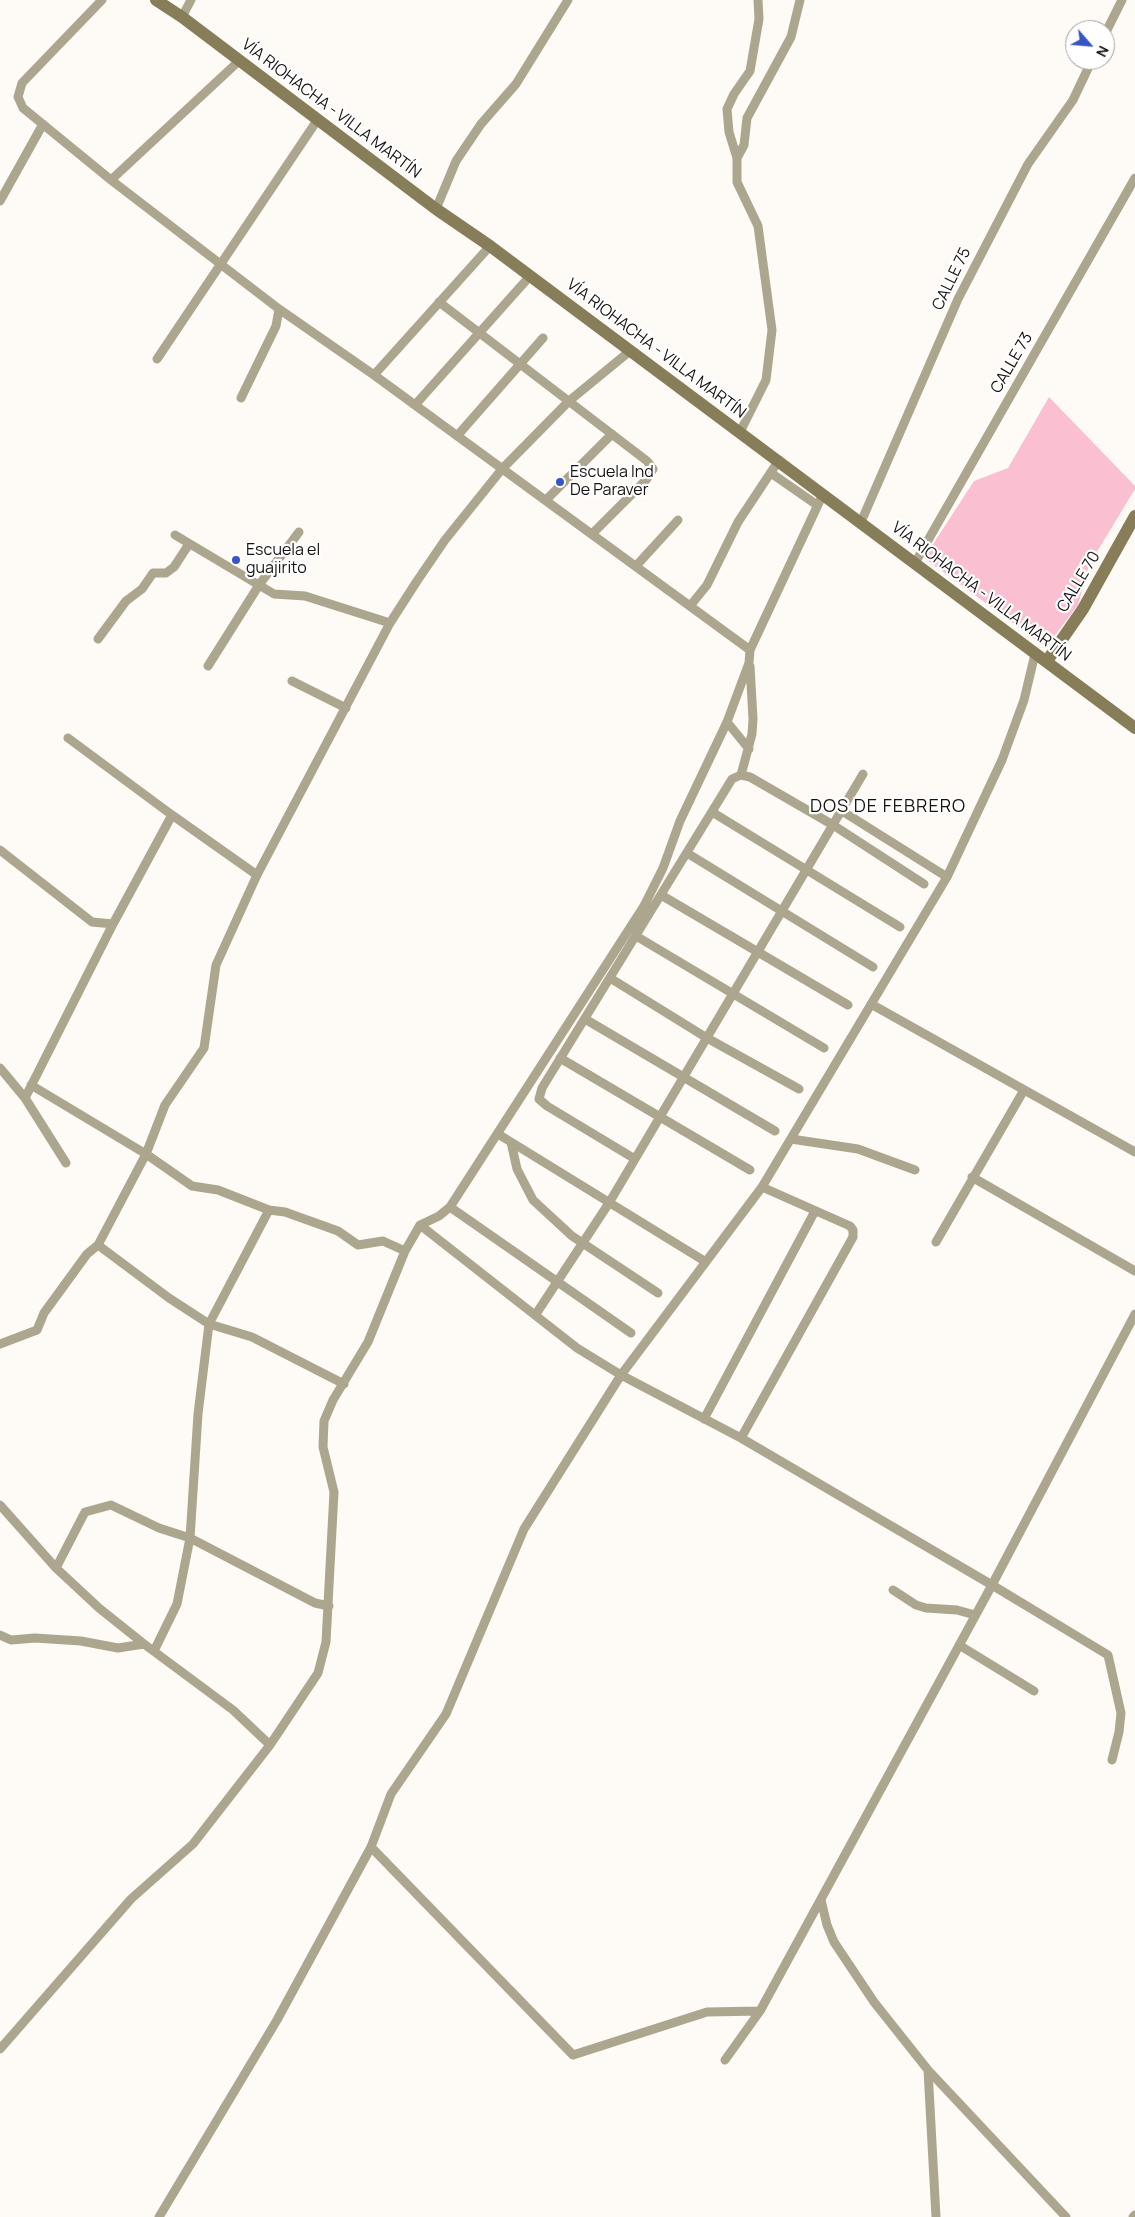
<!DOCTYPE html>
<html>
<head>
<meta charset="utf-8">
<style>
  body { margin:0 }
  #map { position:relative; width:1135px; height:2217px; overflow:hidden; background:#fefaf6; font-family:Manrope,sans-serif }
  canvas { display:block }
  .north { position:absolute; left:1065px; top:20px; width:50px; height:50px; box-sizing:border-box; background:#fff; border:1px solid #a2a1a1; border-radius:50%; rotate:117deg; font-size:14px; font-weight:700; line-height:20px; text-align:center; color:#161413 }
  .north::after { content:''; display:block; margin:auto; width:18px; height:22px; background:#3655c6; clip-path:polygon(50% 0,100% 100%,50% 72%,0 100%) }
</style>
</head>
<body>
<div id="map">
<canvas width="1135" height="2217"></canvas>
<div class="north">N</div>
</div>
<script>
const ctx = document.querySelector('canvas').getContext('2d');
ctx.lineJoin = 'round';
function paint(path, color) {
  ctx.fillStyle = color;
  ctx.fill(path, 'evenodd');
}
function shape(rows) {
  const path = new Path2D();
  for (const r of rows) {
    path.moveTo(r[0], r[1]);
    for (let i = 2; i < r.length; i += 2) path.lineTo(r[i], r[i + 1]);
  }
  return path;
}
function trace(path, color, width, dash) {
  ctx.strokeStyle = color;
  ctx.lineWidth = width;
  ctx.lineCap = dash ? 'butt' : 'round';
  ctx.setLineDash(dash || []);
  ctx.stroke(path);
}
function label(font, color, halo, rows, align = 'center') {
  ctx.font = font + ' Manrope,sans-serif';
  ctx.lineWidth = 4.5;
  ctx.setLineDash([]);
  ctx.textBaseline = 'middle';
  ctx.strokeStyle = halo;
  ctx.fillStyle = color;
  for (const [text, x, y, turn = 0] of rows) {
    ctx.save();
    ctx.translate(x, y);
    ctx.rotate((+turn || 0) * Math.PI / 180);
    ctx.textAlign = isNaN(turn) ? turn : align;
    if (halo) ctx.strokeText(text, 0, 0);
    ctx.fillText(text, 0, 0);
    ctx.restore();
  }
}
const green = shape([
  [1049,397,1135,486,1135,489,1089,565,1078,605,1046,647,924,558,974,481,1008,468]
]);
const street = shape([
  [102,0,22,83,18,97,23,108,111,180,240,60],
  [182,17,191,0],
  [1105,34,1122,0],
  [737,158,744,145,747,118,791,37,800,0],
  [111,180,279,309,374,375,750,650],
  [0,201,43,124],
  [436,209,456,161,481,124,516,84,568,0],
  [439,302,647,461,653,469,646,480,592,534],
  [157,359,318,119],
  [374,375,490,246],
  [241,398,276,326,279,309],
  [415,405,530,276],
  [740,432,766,380,772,330,758,226,737,182,737,158,729,132,727,109,734,94,750,71,759,19,758,0],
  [457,436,543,338],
  [771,473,817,505],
  [546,500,612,434],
  [861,522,958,299,1028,164,1073,100,1092,60],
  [175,535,274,594,305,596,390,623],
  [915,563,1135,178],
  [636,566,678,520],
  [690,606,707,585,738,522,779,460],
  [98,639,126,601,142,589,153,573,166,573,174,567,189,544],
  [208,666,259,585,299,532],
  [292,681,346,708],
  [727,722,749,749],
  [68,738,172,815,257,875],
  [741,775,752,734,753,719,750,666],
  [842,811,947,877],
  [712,812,900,927],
  [0,850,92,922,113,924],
  [687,853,873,967],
  [661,895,848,1005],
  [636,936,824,1048],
  [610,978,707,1038,799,1089],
  [871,1004,1135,1152],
  [585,1019,775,1131],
  [560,1058,750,1170],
  [0,1068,25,1098,66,1163],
  [31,1085,146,1154,192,1186,218,1190,269,1210,285,1212,338,1231,358,1245,383,1241,405,1251],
  [25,1098,113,924,172,815],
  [498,1134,706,1262],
  [791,1139,858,1149,915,1170],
  [511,1142,517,1169,533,1200,572,1236,658,1293],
  [635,1159,547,1106,539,1099,542,1088,732,779,741,775,750,777,833,825,924,884],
  [972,1177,1135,1271],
  [450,1207,631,1333],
  [420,1225,577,1348,621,1375,741,1438,992,1585,1108,1655,1121,1713,1119,1732,1112,1760],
  [936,1242,1024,1090],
  [98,1245,169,1298,209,1324,252,1337,344,1384],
  [536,1314,609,1203,863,774],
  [0,1344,37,1330,44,1313,87,1254,98,1245,146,1154,165,1105,204,1048,216,965,257,875,390,623,417,581,445,540,502,469,569,401,630,351],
  [704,1419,815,1211],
  [741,1438,853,1237,853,1230,850,1226,762,1187],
  [0,1505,56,1568,99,1608,144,1644,233,1710,270,1745],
  [56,1568,85,1512,111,1505,159,1528,190,1538,315,1603,329,1606],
  [893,1590,916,1605,926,1608,957,1610,975,1615],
  [0,1635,11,1640,35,1638,81,1641,118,1648,144,1644],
  [959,1645,1034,1691],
  [154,1651,177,1604,190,1538,198,1414,209,1324,269,1210],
  [371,1847,573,2055,707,2012,760,2011],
  [821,1900,827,1925,834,1942,874,2002,928,2070,1066,2217],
  [0,2049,131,1899,193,1844,270,1745,318,1673,326,1642,334,1492,323,1447,324,1421,333,1400,368,1342,405,1251,420,1225,439,1216,450,1207,644,906,663,868,680,821,727,722,749,663,750,650,823,494],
  [725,2060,760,2011,992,1585,1135,1314],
  [928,2070,936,2217],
  [159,2217,277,2020,371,1847,391,1794,446,1714,524,1529,621,1375,762,1187,947,877,1002,760,1024,700,1035,654],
  [1133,2217,1135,2215]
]);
const secondary = shape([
  [156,0,182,17,436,209,490,246,1135,728],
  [1047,661,1083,609,1135,516]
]);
const markers = [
  [560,482,5,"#3655c6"],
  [236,560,5,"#3655c6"]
];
const streetNames = [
  ["VÍA RIOHACHA - VILLA MARTÍN",331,109,37],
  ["CALLE 75",952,279,-64],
  ["VÍA RIOHACHA - VILLA MARTÍN",656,349,37],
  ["CALLE 73",1012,363,-60],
  ["CALLE 70",1079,582,-59],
  ["VÍA RIOHACHA - VILLA MARTÍN",981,592,37]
];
const poiNames = [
  ["Escuela Ind",570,473],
  ["De Paraver",570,491],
  ["Escuela el",246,551],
  ["guajirito",246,569]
];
const neighbourhoodNames = [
  ["DOS DE FEBRERO",888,807]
];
paint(green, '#fabfd0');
trace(street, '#ada68e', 9);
trace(secondary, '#887d59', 12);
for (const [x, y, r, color] of markers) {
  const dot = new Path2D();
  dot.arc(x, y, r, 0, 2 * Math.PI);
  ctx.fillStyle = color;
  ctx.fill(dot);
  trace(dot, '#fff', 2);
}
label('16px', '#161413', '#fff', streetNames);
label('16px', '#161413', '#fff', poiNames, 'left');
ctx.letterSpacing = '1px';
label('18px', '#161413', '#fff', neighbourhoodNames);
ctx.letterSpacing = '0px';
</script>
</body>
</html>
